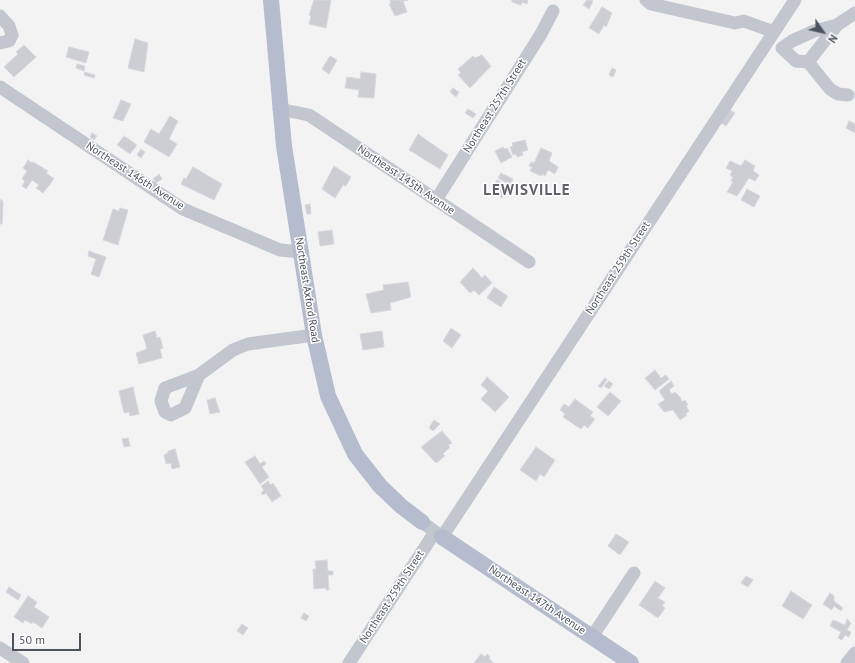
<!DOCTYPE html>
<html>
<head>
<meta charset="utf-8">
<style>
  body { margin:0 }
  #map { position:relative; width:855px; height:663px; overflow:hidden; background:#f4f3f3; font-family:"PT Sans",sans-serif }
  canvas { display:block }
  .north { position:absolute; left:803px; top:12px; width:40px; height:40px; -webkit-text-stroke:3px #fff; paint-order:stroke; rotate:124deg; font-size:11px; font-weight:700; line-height:16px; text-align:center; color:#4c525e }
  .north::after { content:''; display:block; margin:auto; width:14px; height:18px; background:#4c525e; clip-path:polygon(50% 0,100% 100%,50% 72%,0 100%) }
  .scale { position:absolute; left:12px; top:633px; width:69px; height:18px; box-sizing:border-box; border:2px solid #4c525e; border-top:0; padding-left:5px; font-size:12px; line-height:14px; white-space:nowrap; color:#4c525e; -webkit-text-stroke:3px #fff; paint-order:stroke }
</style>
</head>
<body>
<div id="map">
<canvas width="855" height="663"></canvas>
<div class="north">N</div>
<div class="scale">50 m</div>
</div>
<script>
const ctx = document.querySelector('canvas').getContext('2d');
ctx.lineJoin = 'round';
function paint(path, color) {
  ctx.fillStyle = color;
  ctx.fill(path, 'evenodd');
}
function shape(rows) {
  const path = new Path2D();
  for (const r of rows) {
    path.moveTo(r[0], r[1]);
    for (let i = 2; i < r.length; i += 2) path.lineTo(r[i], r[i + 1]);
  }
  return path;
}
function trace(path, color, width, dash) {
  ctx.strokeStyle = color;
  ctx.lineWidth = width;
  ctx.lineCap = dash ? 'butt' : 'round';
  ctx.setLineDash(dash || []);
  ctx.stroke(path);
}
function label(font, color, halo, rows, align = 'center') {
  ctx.font = font + ' "PT Sans",sans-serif';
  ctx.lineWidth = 3;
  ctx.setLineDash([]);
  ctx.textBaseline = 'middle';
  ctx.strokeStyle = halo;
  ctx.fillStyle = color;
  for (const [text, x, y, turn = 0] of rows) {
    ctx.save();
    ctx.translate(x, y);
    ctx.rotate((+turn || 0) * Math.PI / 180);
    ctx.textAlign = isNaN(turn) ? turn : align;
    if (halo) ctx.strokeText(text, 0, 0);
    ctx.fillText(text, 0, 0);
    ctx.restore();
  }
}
const building = shape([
  [314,0,331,0,326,28,309,24,311,16,309,15,314,0],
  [390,0,408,0,403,1,407,12,395,16,389,4,391,4,390,0],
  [512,0,528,0,527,4,522,2,521,5,512,2,512,0],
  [587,0,593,1,589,9,583,5,587,0],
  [602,7,612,13,606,27,604,25,599,34,589,28,602,7],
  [135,39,148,43,144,72,128,68,135,39],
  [24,45,36,57,14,77,4,67,18,54,16,52,24,45],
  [69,47,89,52,86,63,66,57,69,47],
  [482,55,491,66,470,88,458,75,461,73,458,69,473,56,475,58,482,55],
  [330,56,337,60,329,74,322,69,330,56],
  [77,64,85,66,84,71,76,68,77,64],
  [612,68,616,70,613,77,609,75,612,68],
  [85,72,95,75,94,78,84,75,85,72],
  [361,72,376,74,374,98,358,97,359,90,345,88,347,77,360,79,361,72],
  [453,88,459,92,456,97,450,92,453,88],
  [121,100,131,104,123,121,113,118,121,100],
  [468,109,476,114,473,118,465,113,468,109],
  [730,110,735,113,726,126,721,123,730,110],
  [170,116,178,121,169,139,177,144,169,157,144,142,151,129,159,134,170,116],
  [849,121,855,124,855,133,846,128,849,121],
  [92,133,97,136,94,140,90,137,92,133],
  [418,134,448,155,440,169,409,150,418,134],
  [124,136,137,145,130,154,117,145,124,136],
  [525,140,528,150,522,152,523,155,517,157,516,154,513,155,510,147,513,146,512,143,525,140],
  [503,147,504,149,507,148,512,157,501,163,495,151,503,147],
  [541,148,552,153,549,161,558,167,555,174,548,170,545,176,542,174,541,176,530,171,532,167,529,166,531,162,534,163,541,148],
  [141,149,145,152,141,158,137,155,141,149],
  [28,160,32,163,33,162,48,171,46,173,54,179,43,193,36,188,39,185,32,180,26,189,22,186,25,181,22,179,27,171,23,168,28,160],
  [745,160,755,166,753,171,759,175,755,181,749,178,737,196,727,192,733,182,731,181,733,177,730,175,732,171,726,168,730,161,741,166,745,160],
  [334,166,351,177,346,186,343,185,335,198,322,189,334,166],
  [193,167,222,184,214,200,181,184,184,178,186,179,193,167],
  [501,173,513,179,510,185,498,178,501,173],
  [159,174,162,179,156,183,153,179,159,174],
  [497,180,510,188,506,195,504,193,502,198,496,194,498,190,493,187,497,180],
  [747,189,760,196,754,207,741,200,747,189],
  [0,200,2,200,3,203,2,224,0,224,0,200],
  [310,204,311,214,307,214,305,205,310,204],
  [120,208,128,210,118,245,103,240,113,209,119,211,120,208],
  [332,230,334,244,320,246,318,232,332,230],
  [89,251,106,257,99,277,91,274,96,259,88,256,89,251],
  [473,268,482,278,485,275,492,283,479,295,474,290,470,293,460,282,473,268],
  [408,282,411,297,390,303,391,310,371,313,366,294,384,290,383,285,408,282],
  [494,287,508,296,501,307,487,298,494,287],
  [451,328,461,335,452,348,443,341,451,328],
  [155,331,157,338,160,337,163,348,160,349,162,358,139,364,136,353,147,349,143,335,155,331],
  [382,331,384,347,363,350,360,334,382,331],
  [655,370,661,378,666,375,669,379,655,390,645,378,655,370],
  [487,377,509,397,495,412,481,399,488,391,481,385,487,377],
  [605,378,607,380,601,388,598,386,605,378],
  [609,381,613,384,609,389,604,386,609,381],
  [671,381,674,386,669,390,672,394,675,392,680,397,682,402,685,400,688,405,686,406,689,411,685,414,687,415,680,420,673,410,664,412,658,404,665,400,659,391,671,381],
  [133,387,139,414,130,416,129,412,124,413,119,391,133,387],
  [610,392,621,401,608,416,597,407,610,392],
  [215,398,220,412,210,414,207,400,215,398],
  [575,399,593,412,590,416,595,419,588,428,584,425,581,429,563,417,565,414,560,410,564,404,569,407,575,399],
  [434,420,440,424,433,431,429,428,434,420],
  [442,431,452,443,448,445,450,447,443,454,445,456,436,463,421,447,442,431],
  [128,438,130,446,124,447,122,439,128,438],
  [536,447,555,460,544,477,540,474,536,481,520,470,536,447],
  [175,449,180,467,172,469,171,463,166,464,164,455,168,453,168,451,175,449],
  [255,456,260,464,264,461,266,464,262,467,269,477,260,484,245,462,255,456],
  [268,481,271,485,273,483,281,496,272,502,266,493,263,495,261,493,264,490,261,486,268,481],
  [616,534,629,542,620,555,608,546,616,534],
  [327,560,328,571,333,571,333,575,328,575,329,590,326,590,326,588,314,589,313,569,316,569,315,561,327,560],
  [746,576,753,580,748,587,741,583,746,576],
  [655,581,665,588,658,598,665,602,662,606,665,608,658,618,639,605,655,581],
  [9,587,21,595,18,600,6,592,9,587],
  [791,591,812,605,803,619,782,606,791,591],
  [830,593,834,596,834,601,843,608,841,611,834,606,832,610,823,604,830,593],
  [28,596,37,602,34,607,49,617,42,628,33,622,32,624,25,620,23,623,14,617,28,596],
  [304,613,309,616,306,621,301,618,304,613],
  [847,619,851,623,847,630,851,632,849,637,845,635,842,640,838,638,841,632,830,626,833,620,845,625,847,619],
  [242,624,248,628,243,635,237,631,242,624],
  [481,654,485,657,487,654,490,657,489,659,494,663,474,663,481,654]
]);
const minor = shape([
  [646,0,651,4,735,23,744,21,774,32],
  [0,16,9,26,12,35,9,41,0,43],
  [837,25,814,31,792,41,782,48,796,61,808,62,837,25,855,13],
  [808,62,830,89,838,94,848,95],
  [0,87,183,209,280,250,301,252],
  [279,109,309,115,529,262],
  [436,200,541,34,553,11],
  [199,375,185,408,171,415,165,412,161,401,165,388,199,375,233,350,248,344,314,335],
  [422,522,442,537,795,0],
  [592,637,634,573],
  [0,648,23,663],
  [349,663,435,532],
  [847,663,855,653]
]);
const major = shape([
  [271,0,284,146,314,335,328,396,355,454,380,486,401,506,422,522],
  [442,537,631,663]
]);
const streetNames = [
  ["Northeast 257th Street",495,106,-58],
  ["Northeast 146th Avenue",135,176,33],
  ["Northeast 145th Avenue",406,180,34],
  ["Northeast 259th Street",618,268,-57],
  ["Northeast Axford Road",307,290,81],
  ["Northeast 259th Street",392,597,-57],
  ["Northeast 147th Avenue",537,600,34]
];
const districtNames = [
  ["LEWISVILLE",527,191]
];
paint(building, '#cdced4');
trace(building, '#d7d8dd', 1);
trace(minor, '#c2c7cf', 13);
trace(major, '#b5bcce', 16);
label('11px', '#4c525e', '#fff', streetNames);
ctx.letterSpacing = '1px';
label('bold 15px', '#5f6167', '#fff', districtNames);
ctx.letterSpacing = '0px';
</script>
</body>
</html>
